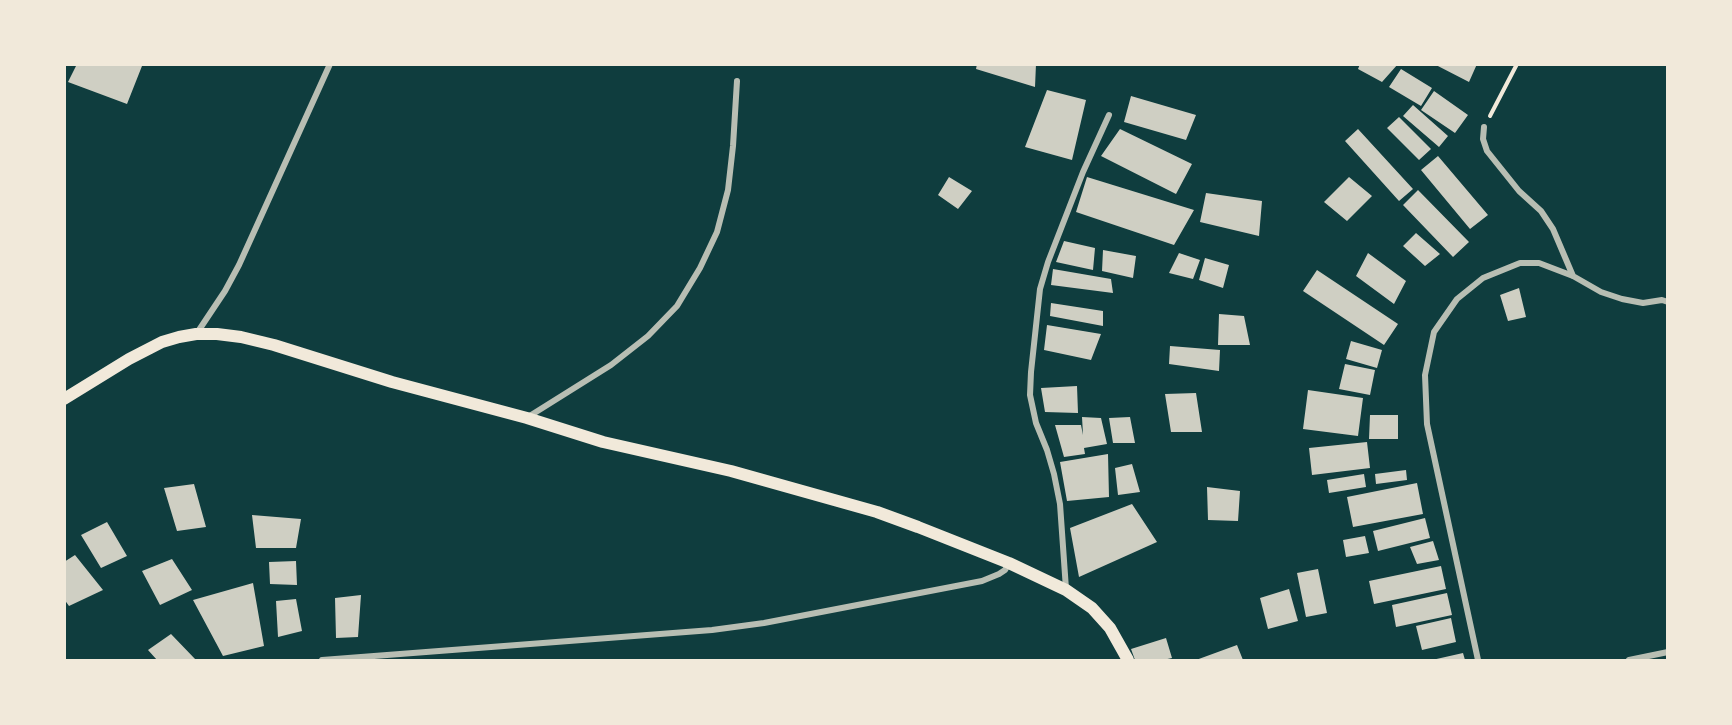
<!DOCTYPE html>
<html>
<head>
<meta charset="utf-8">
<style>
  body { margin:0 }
  #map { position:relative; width:1732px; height:725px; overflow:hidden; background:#0f3d3e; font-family:"Roboto Condensed",sans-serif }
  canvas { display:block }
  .frame { position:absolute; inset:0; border:66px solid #f1e9da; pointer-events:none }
</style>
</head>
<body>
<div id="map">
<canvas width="1732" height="725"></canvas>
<div class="frame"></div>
</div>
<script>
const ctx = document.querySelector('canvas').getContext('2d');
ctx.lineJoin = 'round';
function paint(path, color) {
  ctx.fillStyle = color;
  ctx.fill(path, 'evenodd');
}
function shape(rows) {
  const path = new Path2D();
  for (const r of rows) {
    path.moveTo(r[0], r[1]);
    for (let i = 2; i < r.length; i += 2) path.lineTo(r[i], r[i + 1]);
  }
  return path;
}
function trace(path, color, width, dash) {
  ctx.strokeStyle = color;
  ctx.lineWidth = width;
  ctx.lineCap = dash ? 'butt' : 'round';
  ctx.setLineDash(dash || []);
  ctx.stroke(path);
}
const building = shape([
  [77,64,138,64,142,66,127,104,68,82],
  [977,64,1036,64,1035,87,976,69],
  [1360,64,1398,64,1382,82,1358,69],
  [1434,64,1477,64,1469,82],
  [1401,69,1432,88,1421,106,1389,87],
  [1047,90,1086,100,1072,160,1025,147],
  [1434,91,1468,115,1455,133,1421,110],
  [1131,96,1196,115,1186,140,1124,122],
  [1413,105,1448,136,1439,147,1403,116],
  [1399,117,1431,149,1419,160,1387,128],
  [1120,129,1192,164,1176,194,1101,156],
  [1358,129,1413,189,1399,201,1345,141],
  [1438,156,1488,215,1470,229,1421,170],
  [949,177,972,191,958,209,938,195],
  [1087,177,1194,210,1174,245,1076,212],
  [1349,177,1372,196,1347,221,1324,202],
  [1418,190,1469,242,1453,257,1403,205],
  [1206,193,1262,201,1259,236,1200,222],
  [1416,233,1440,254,1425,266,1403,246],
  [1064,241,1095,248,1093,270,1056,262],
  [1103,250,1136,256,1133,278,1102,271],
  [1179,253,1200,260,1193,279,1169,273],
  [1368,253,1406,281,1394,304,1356,276],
  [1205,258,1229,265,1223,288,1199,280],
  [1053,269,1111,279,1113,293,1051,285],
  [1317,270,1398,324,1384,345,1303,291],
  [1519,288,1526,317,1508,321,1500,295],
  [1051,303,1103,311,1103,326,1050,316],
  [1219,314,1244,316,1250,345,1218,345],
  [1047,325,1101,334,1091,360,1044,350],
  [1351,341,1382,350,1377,368,1346,359],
  [1170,346,1220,350,1219,371,1169,364],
  [1345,364,1375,370,1370,395,1339,389],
  [1077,386,1078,413,1045,412,1041,388],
  [1308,390,1363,398,1358,436,1303,429],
  [1196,393,1202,432,1171,432,1165,394],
  [1370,415,1398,415,1398,439,1369,439],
  [1082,417,1101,418,1107,444,1084,448,1085,454,1064,457,1055,425,1081,425,1083,435],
  [1130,417,1135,443,1113,443,1109,418],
  [1367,442,1370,468,1312,475,1309,448],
  [1108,454,1109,497,1067,501,1060,462],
  [1132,464,1140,492,1118,495,1115,468],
  [1406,470,1407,480,1376,484,1375,474],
  [1364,474,1366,487,1329,493,1327,480],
  [1417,483,1423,514,1353,527,1347,497],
  [194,484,206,527,177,531,164,488],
  [1207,487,1240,491,1238,521,1208,520],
  [1132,504,1157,542,1079,577,1070,528],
  [252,515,301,519,296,548,256,548],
  [1425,518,1430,538,1378,551,1373,531],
  [107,522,127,556,101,568,81,535],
  [1365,536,1369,553,1346,557,1343,540],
  [1433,541,1439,560,1417,564,1410,547],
  [75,555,103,590,69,606,64,599,64,562],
  [172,559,192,590,160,605,142,571],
  [296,561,297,585,270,584,269,562],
  [1441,566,1446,589,1374,604,1369,581],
  [1318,569,1327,613,1306,617,1297,573],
  [253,583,264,646,223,656,193,600],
  [1289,589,1298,621,1268,629,1260,598],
  [1447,593,1452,615,1396,627,1392,605],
  [361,595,358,637,336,638,335,598],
  [296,599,302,631,278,637,276,601],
  [1451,618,1456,642,1422,650,1416,626],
  [171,634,196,660,157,660,148,650],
  [1166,638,1172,658,1163,660,1135,660,1131,649],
  [1237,645,1243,660,1196,660],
  [1463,653,1465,660,1432,660]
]);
const path = shape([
  [1490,116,1517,64]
]);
const minor = shape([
  [1484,127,1483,139,1487,151,1519,191,1541,211,1553,229,1573,276],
  [197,333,225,291,239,265,330,64],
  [528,417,611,365,648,336,677,306,700,268,717,232,728,190,733,146,737,81],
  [1066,589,1060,504,1054,474,1047,450,1036,423,1030,395,1031,372,1040,289,1048,262,1083,172,1109,115],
  [322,660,712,630,764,623,982,581,999,574,1005,570,1009,563],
  [1478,660,1427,424,1425,375,1434,332,1457,299,1483,278,1520,263,1539,263,1573,276,1601,292,1622,299,1643,303,1662,300,1668,302],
  [1629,660,1668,652]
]);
const secondary = shape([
  [64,399,129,359,162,342,179,337,196,334,217,334,241,337,274,345,392,382,527,418,603,442,731,471,877,512,918,527,1009,563,1066,590,1092,608,1110,628,1128,660]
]);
paint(building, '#cfcfc3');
trace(path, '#f1e9da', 4);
trace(minor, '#b8beb3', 6);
trace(secondary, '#f1e9da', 12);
</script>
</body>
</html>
